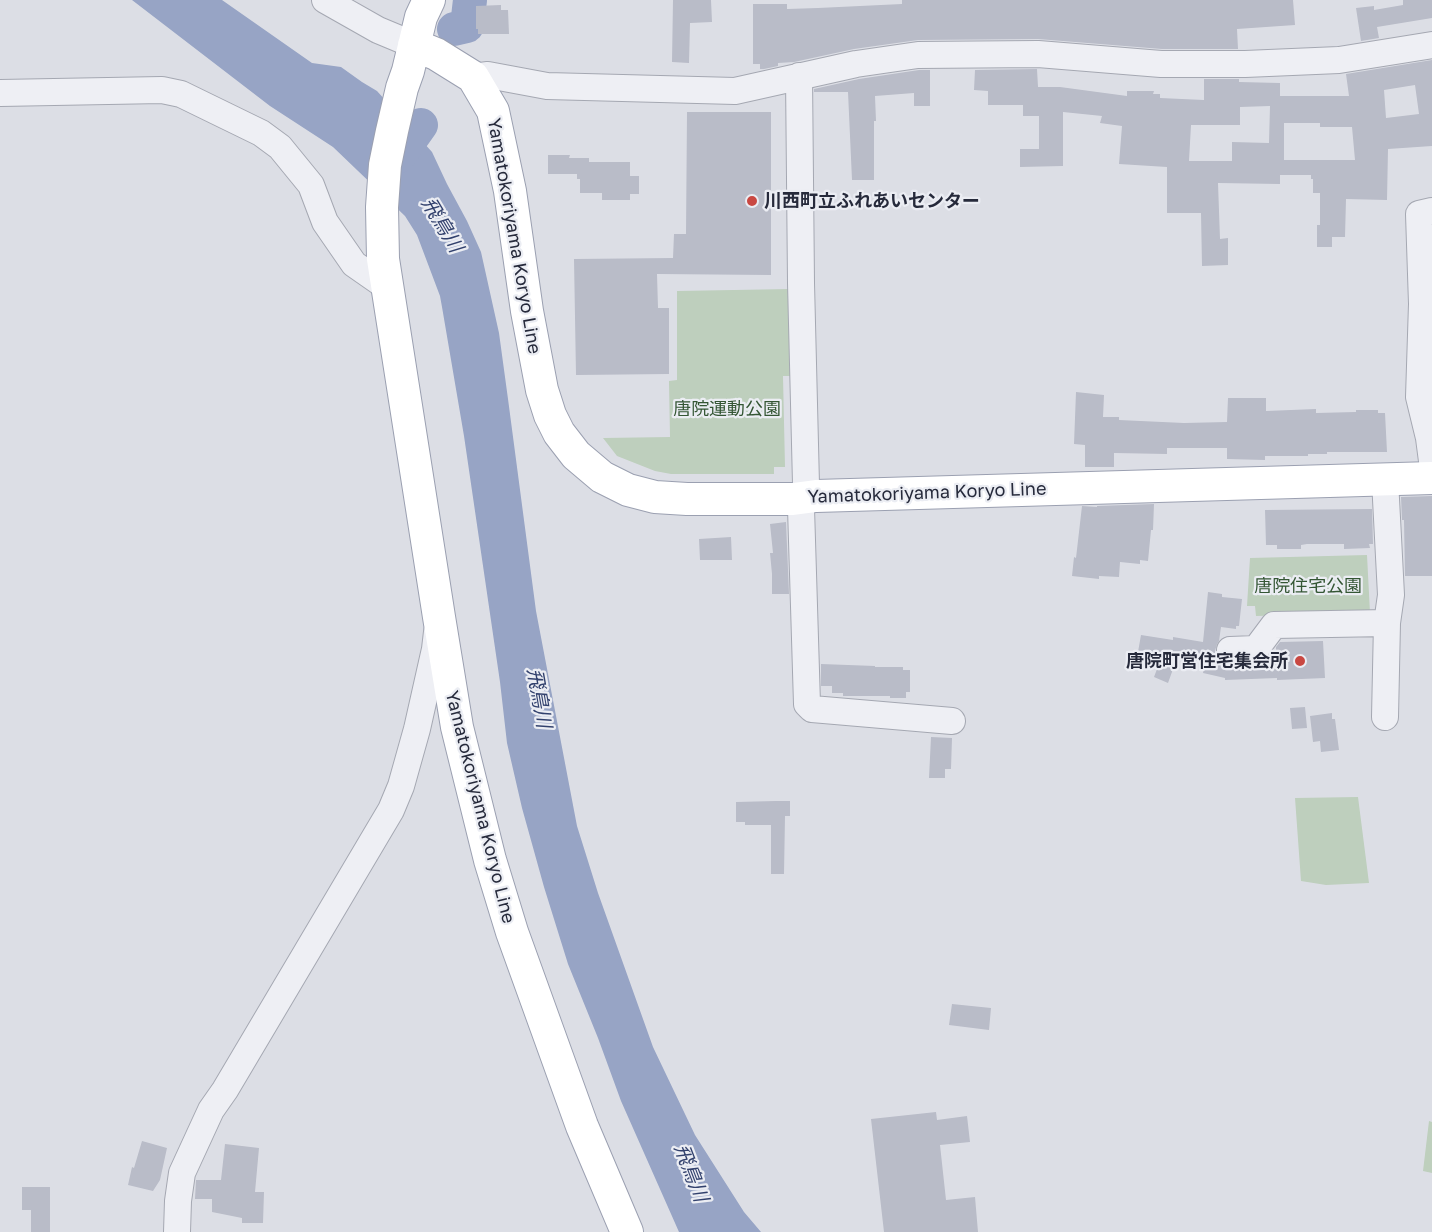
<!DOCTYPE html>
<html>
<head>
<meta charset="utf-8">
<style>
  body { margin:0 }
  canvas { display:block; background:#dcdee5 }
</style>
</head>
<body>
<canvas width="1432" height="1232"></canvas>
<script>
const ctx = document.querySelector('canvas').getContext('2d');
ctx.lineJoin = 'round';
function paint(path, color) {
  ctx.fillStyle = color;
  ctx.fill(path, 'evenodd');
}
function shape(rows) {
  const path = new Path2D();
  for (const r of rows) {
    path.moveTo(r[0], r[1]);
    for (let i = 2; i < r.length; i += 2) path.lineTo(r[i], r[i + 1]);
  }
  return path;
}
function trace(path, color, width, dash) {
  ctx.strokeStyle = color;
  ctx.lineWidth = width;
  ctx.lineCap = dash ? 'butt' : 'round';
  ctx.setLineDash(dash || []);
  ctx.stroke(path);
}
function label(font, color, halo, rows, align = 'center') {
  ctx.font = font + ' "Golos Text","Noto Sans JP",sans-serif';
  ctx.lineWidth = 4.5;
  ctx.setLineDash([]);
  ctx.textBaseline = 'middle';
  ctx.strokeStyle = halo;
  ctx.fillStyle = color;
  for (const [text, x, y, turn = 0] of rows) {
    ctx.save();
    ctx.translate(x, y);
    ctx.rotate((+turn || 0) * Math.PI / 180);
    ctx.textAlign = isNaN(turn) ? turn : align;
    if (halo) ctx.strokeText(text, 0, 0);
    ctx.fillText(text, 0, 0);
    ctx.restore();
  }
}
const green = shape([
  [790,289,791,376,783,376,785,467,774,467,774,474,671,474,655,471,617,456,603,438,670,437,669,381,677,380,677,291],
  [1367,555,1370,613,1256,616,1255,606,1247,606,1250,558],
  [1358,797,1369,883,1326,885,1301,881,1295,798],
  [1429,1121,1432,1122,1432,1173,1423,1171]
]);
const water = shape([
  [132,0,222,0,312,63,341,67,362,82,377,91,432,152,447,184,467,221,481,252,499,333,508,399,536,611,577,826,598,893,653,1047,695,1135,744,1212,761,1232,679,1232,621,1101,598,1038,568,964,544,887,522,808,507,743,500,682,464,436,442,307,440,296,417,235,405,216,333,147,270,106]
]);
const river = shape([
  [454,29,467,26,470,0],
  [399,156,421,125]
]);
const building = shape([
  [673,0,711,0,712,22,690,23,689,63,672,62],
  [902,0,1293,0,1295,25,1237,29,1238,49,1162,49,1038,39,918,40,854,49,794,62,778,63,778,66,764,69,760,69,760,64,753,64,753,4,787,4,787,9,818,8,902,4],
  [1403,0,1432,0,1432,18,1377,27,1379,38,1361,41,1356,8,1374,6,1374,10,1403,5],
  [501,5,501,10,508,10,509,34,478,34,478,29,476,29,476,6],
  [1432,60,1432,146,1388,149,1387,200,1346,199,1345,237,1332,237,1332,247,1317,247,1317,225,1320,225,1320,193,1313,193,1313,179,1311,179,1311,175,1280,175,1280,184,1218,183,1220,239,1228,238,1228,265,1202,266,1201,213,1167,213,1167,167,1119,164,1122,126,1100,123,1102,116,1063,112,1063,166,1020,167,1020,149,1039,149,1039,116,1023,116,1023,105,988,105,988,91,974,90,975,70,1037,69,1038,87,1060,87,1127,96,1127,91,1154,91,1153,94,1160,94,1160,98,1204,100,1204,79,1239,79,1239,82,1280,83,1280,96,1349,96,1346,74],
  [1415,85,1419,114,1386,118,1384,90],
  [1270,106,1269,143,1232,142,1232,161,1189,161,1191,125,1240,125,1240,107],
  [1284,123,1320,123,1320,127,1352,127,1355,160,1284,160],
  [919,70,930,70,930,106,914,106,914,93,875,96,876,121,874,121,874,180,852,180,848,92,814,92,814,89,859,79],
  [687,112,771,112,771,275,657,274,658,308,669,308,669,374,576,375,574,259,673,258,674,234,686,234],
  [548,155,570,155,569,158,589,158,589,162,630,162,630,176,639,176,639,194,630,194,630,200,602,200,602,193,580,193,580,179,577,179,577,174,548,174],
  [1076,392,1104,395,1103,417,1119,417,1119,420,1184,423,1227,422,1228,398,1266,398,1266,411,1316,409,1316,413,1356,412,1356,410,1378,410,1378,413,1385,413,1387,452,1327,452,1327,454,1308,454,1308,456,1265,456,1265,460,1227,459,1227,448,1167,448,1167,454,1114,453,1114,467,1085,467,1085,445,1074,444],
  [1432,496,1432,576,1405,576,1404,520,1402,520,1401,497],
  [1154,504,1153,530,1151,530,1148,561,1140,560,1140,564,1120,562,1119,577,1099,576,1099,579,1072,576,1074,557,1076,558,1082,506,1097,507,1097,506],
  [1372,509,1373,544,1369,544,1370,548,1344,549,1344,544,1307,544,1301,545,1301,549,1277,549,1277,545,1266,545,1265,510],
  [786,522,789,594,772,594,772,574,770,553,773,553,770,524],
  [731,537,732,560,700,560,699,539],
  [1208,592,1222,594,1222,597,1242,599,1239,626,1236,626,1236,629,1221,627,1219,641,1217,644,1215,651,1217,657,1223,663,1231,665,1257,664,1263,662,1267,659,1276,658,1276,647,1280,642,1323,641,1325,678,1277,680,1277,678,1225,680,1225,678,1203,673,1205,662,1177,658,1168,683,1154,677,1162,656,1138,652,1141,635,1173,640,1173,637,1203,642],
  [821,664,875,666,875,667,903,667,903,670,910,670,910,692,906,692,906,698,890,698,890,696,843,696,843,693,832,693,832,686,821,686],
  [1305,707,1307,728,1292,729,1290,708],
  [1332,713,1332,719,1335,719,1339,750,1321,752,1320,741,1313,742,1310,716],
  [931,737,952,738,951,769,945,769,945,778,929,778],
  [776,801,790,801,790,816,785,816,784,874,771,874,771,825,745,825,745,822,736,822,736,802],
  [952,1004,991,1008,989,1030,949,1025],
  [936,1112,937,1120,967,1116,970,1142,940,1145,946,1200,975,1197,978,1232,884,1232,871,1119],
  [142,1141,167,1148,160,1180,153,1191,128,1185,132,1167,134,1168],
  [225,1144,259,1148,255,1192,264,1192,263,1223,242,1223,242,1218,212,1212,212,1199,195,1199,196,1180,221,1180],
  [22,1187,50,1187,50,1232,31,1232,31,1210,22,1210]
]);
const minor = shape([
  [325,0,378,30,414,45],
  [799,76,801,283,806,484,804,497,801,508,807,704,812,709,952,721],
  [473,77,488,75,547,86,735,91,856,64,918,55,1038,54,1161,64,1245,64,1339,60,1432,45],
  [0,93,162,90,181,94,261,133,280,147,311,185,325,222,354,264,387,287],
  [1432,211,1419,214,1422,304,1419,397,1429,438,1432,461],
  [1230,650,1256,649,1274,625,1387,623],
  [1385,717,1387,623,1391,595,1385,480],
  [177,1232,178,1201,182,1173,211,1110,225,1090,391,810,401,786,417,729,435,649,437,632]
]);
const major = shape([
  [429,0,421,17,408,71,402,88,392,131,385,165,382,207,383,259,439,617,457,727,490,860,512,932,582,1126,627,1232],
  [414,45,436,54,473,77,493,111,510,191,527,311,542,390,550,415,559,433,576,455,602,477,628,490,655,497,687,499,793,499,816,496,1432,478]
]);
const markers = [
  [752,201,6,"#c94842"],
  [1300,661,6,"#c94842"]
];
const poiNames = [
  ["川西町立ふれあいセンター",764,201],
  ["唐院町営住宅集会所",1288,661,"right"]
];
const streetNames = [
  ["Yamatokoriyama Koryo Line",514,236,80],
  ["Yamatokoriyama Koryo Line",927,493,-2],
  ["Yamatokoriyama Koryo Line",480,807,76]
];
const parkNames = [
  ["唐院運動公園",727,409],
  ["唐院住宅公園",1308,586]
];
const waterNames = [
  ["飛鳥川",442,225,59],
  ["飛鳥川",539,698,80],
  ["飛鳥川",691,1173,69]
];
paint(green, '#becfbd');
paint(water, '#97a4c5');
trace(river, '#97a4c5', 34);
paint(building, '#b9bcc8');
trace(minor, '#a5a8b2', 28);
trace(major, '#9ba0b1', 34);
trace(minor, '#eeeff4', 26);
trace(major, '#fff', 32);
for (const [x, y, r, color] of markers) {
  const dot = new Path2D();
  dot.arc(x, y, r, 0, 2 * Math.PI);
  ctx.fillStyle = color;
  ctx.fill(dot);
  trace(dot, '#ebedf3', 2);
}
label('bold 18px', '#262a3b', '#ebedf3', poiNames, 'left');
label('18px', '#262a3b', '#ebedf3', streetNames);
label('18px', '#345634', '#ebedf3', parkNames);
label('italic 20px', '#32416d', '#ebedf3', waterNames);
</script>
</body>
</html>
